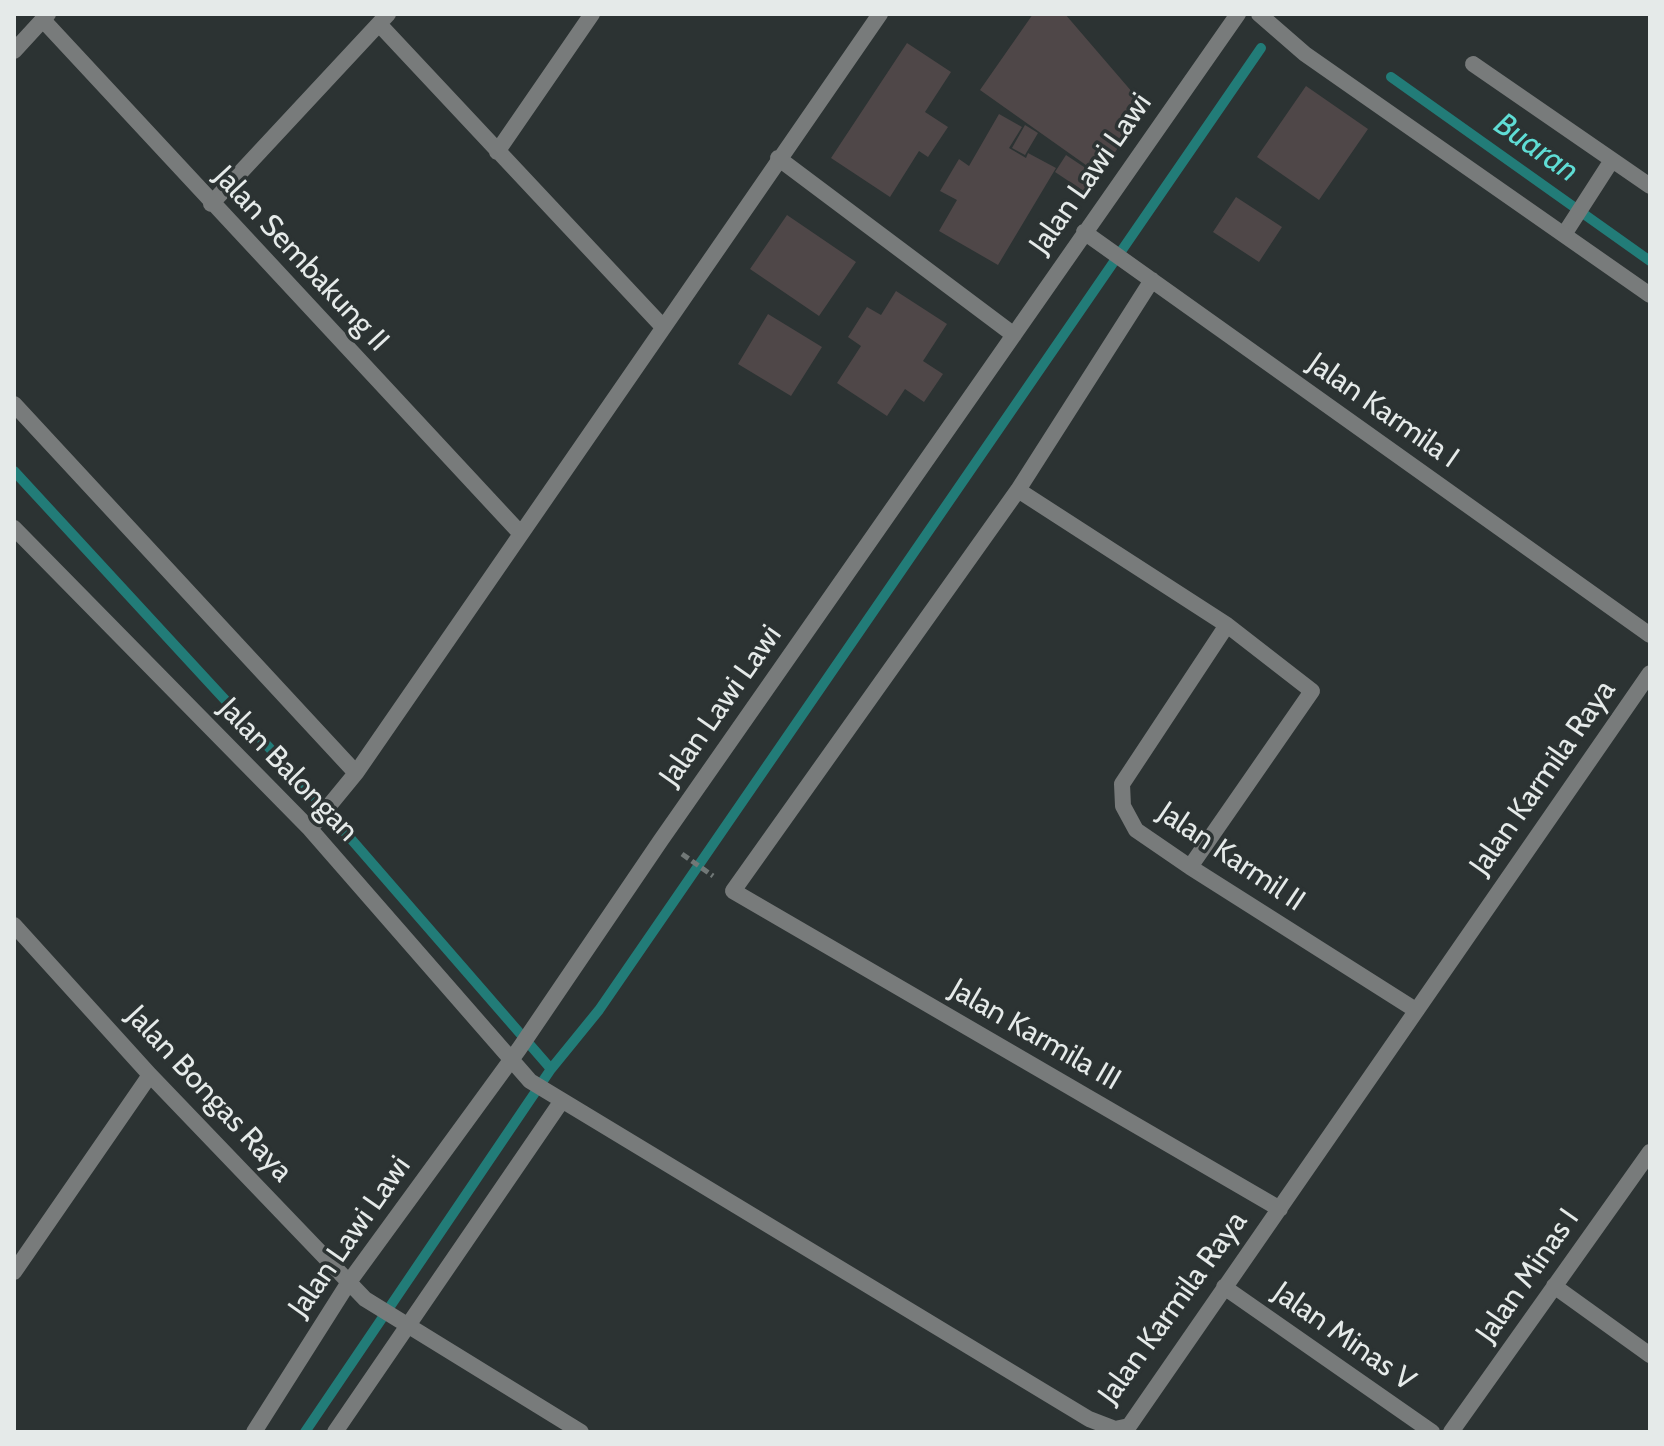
<!DOCTYPE html>
<html>
<head>
<meta charset="utf-8">
<style>
  body { margin:0 }
  #map { position:relative; width:1664px; height:1446px; overflow:hidden; background:#2c3333; font-family:Cabin,sans-serif }
  canvas { display:block }
  .frame { position:absolute; inset:0; border:16px solid #e5eae9; pointer-events:none }
</style>
</head>
<body>
<div id="map">
<canvas width="1664" height="1446"></canvas>
<div class="frame"></div>
</div>
<script>
const ctx = document.querySelector('canvas').getContext('2d');
ctx.lineJoin = 'round';
function shape(rows) {
  const path = new Path2D();
  for (const r of rows) {
    path.moveTo(r[0], r[1]);
    for (let i = 2; i < r.length; i += 2) path.lineTo(r[i], r[i + 1]);
  }
  return path;
}
function trace(path, color, width, dash) {
  ctx.strokeStyle = color;
  ctx.lineWidth = width;
  ctx.lineCap = dash ? 'butt' : 'round';
  ctx.setLineDash(dash || []);
  ctx.stroke(path);
}
function paint(path, color) {
  ctx.fillStyle = color;
  ctx.fill(path, 'evenodd');
}
function label(font, color, halo, rows, align = 'center') {
  ctx.font = font + ' Cabin,sans-serif';
  ctx.lineWidth = 7;
  ctx.setLineDash([]);
  ctx.textBaseline = 'middle';
  ctx.strokeStyle = halo;
  ctx.fillStyle = color;
  for (const [text, x, y, turn = 0] of rows) {
    ctx.save();
    ctx.translate(x, y);
    ctx.rotate((+turn || 0) * Math.PI / 180);
    ctx.textAlign = isNaN(turn) ? turn : align;
    if (halo) ctx.strokeText(text, 0, 0);
    ctx.fillText(text, 0, 0);
    ctx.restore();
  }
}
const stream = shape([
  [1391,77,1650,261],
  [14,471,311,793,551,1069],
  [305,1432,551,1069,599,1010,1261,48]
]);
const building = shape([
  [1033,14,1065,14,1145,107,1100,175,980,90],
  [907,43,951,72,925,112,948,127,928,157,919,151,890,197,831,158],
  [1306,86,1368,129,1319,200,1257,157],
  [999,114,1022,127,1009,148,1026,158,1028,153,1056,168,998,265,939,231,957,200,940,191,959,159,969,166],
  [1025,125,1038,133,1025,155,1012,148],
  [1066,155,1099,177,1088,194,1055,172],
  [1236,197,1282,227,1259,262,1213,232],
  [787,215,856,262,819,316,750,269],
  [896,291,947,324,923,361,943,374,924,402,905,389,887,416,837,383,861,346,848,337,867,307,881,315],
  [768,314,822,347,791,396,738,364]
]);
const path = shape([
  [682,854,713,876]
]);
const service = shape([
  [1473,64,1650,186],
  [1565,233,1612,160]
]);
const minor = shape([
  [43,20,521,534],
  [379,24,663,327],
  [14,51,48,14],
  [497,152,592,14],
  [778,158,1014,335],
  [211,204,388,14],
  [1084,232,1650,635],
  [1152,280,1018,490,733,891,1280,1209],
  [14,404,356,773],
  [1018,490,1227,625,1312,691,1190,867],
  [14,528,310,829,530,1081,1089,1419,1115,1429,1129,1426,1650,673],
  [1227,625,1122,784,1123,806,1136,830,1190,867,1414,1009],
  [310,829,356,773,880,14],
  [14,925,150,1075,365,1299,581,1432],
  [14,1272,150,1075],
  [1554,1286,1650,1355],
  [1224,1287,1432,1432],
  [254,1432,349,1282,519,1049,661,840,1238,14],
  [335,1432,561,1102],
  [1451,1432,1650,1152]
]);
const tertiary = shape([
  [1259,14,1305,54,1650,295]
]);
const streetNames = [
  ["Jalan Lawi Lawi",1091,174,-55],
  ["Jalan Sembakung II",301,259,47],
  ["Jalan Karmila I",1383,411,35],
  ["Jalan Lawi Lawi",721,706,-55],
  ["Jalan Balongan",288,770,46],
  ["Jalan Karmila Raya",1543,778,-55],
  ["Jalan Karmil II",1231,857,34],
  ["Jalan Karmila III",1035,1035,30],
  ["Jalan Bongas Raya",209,1094,47],
  ["Jalan Lawi Lawi",350,1237,-55],
  ["Jalan Minas I",1528,1276,-55],
  ["Jalan Karmila Raya",1173,1308,-54],
  ["Jalan Minas V",1344,1337,35]
];
const waterNames = [
  ["Buaran",1536,148,35]
];
trace(stream, '#227c78', 10);
paint(building, '#4f4748');
trace(path, '#717877', 5, [8, 4]);
trace(service, '#787b7b', 16);
trace(minor, '#787b7b', 16);
trace(tertiary, '#787b7b', 16);
label('30px', '#e5eae9', '#2c3333', streetNames);
label('italic 32px', '#5fddd5', '#2c3333', waterNames);
</script>
</body>
</html>
